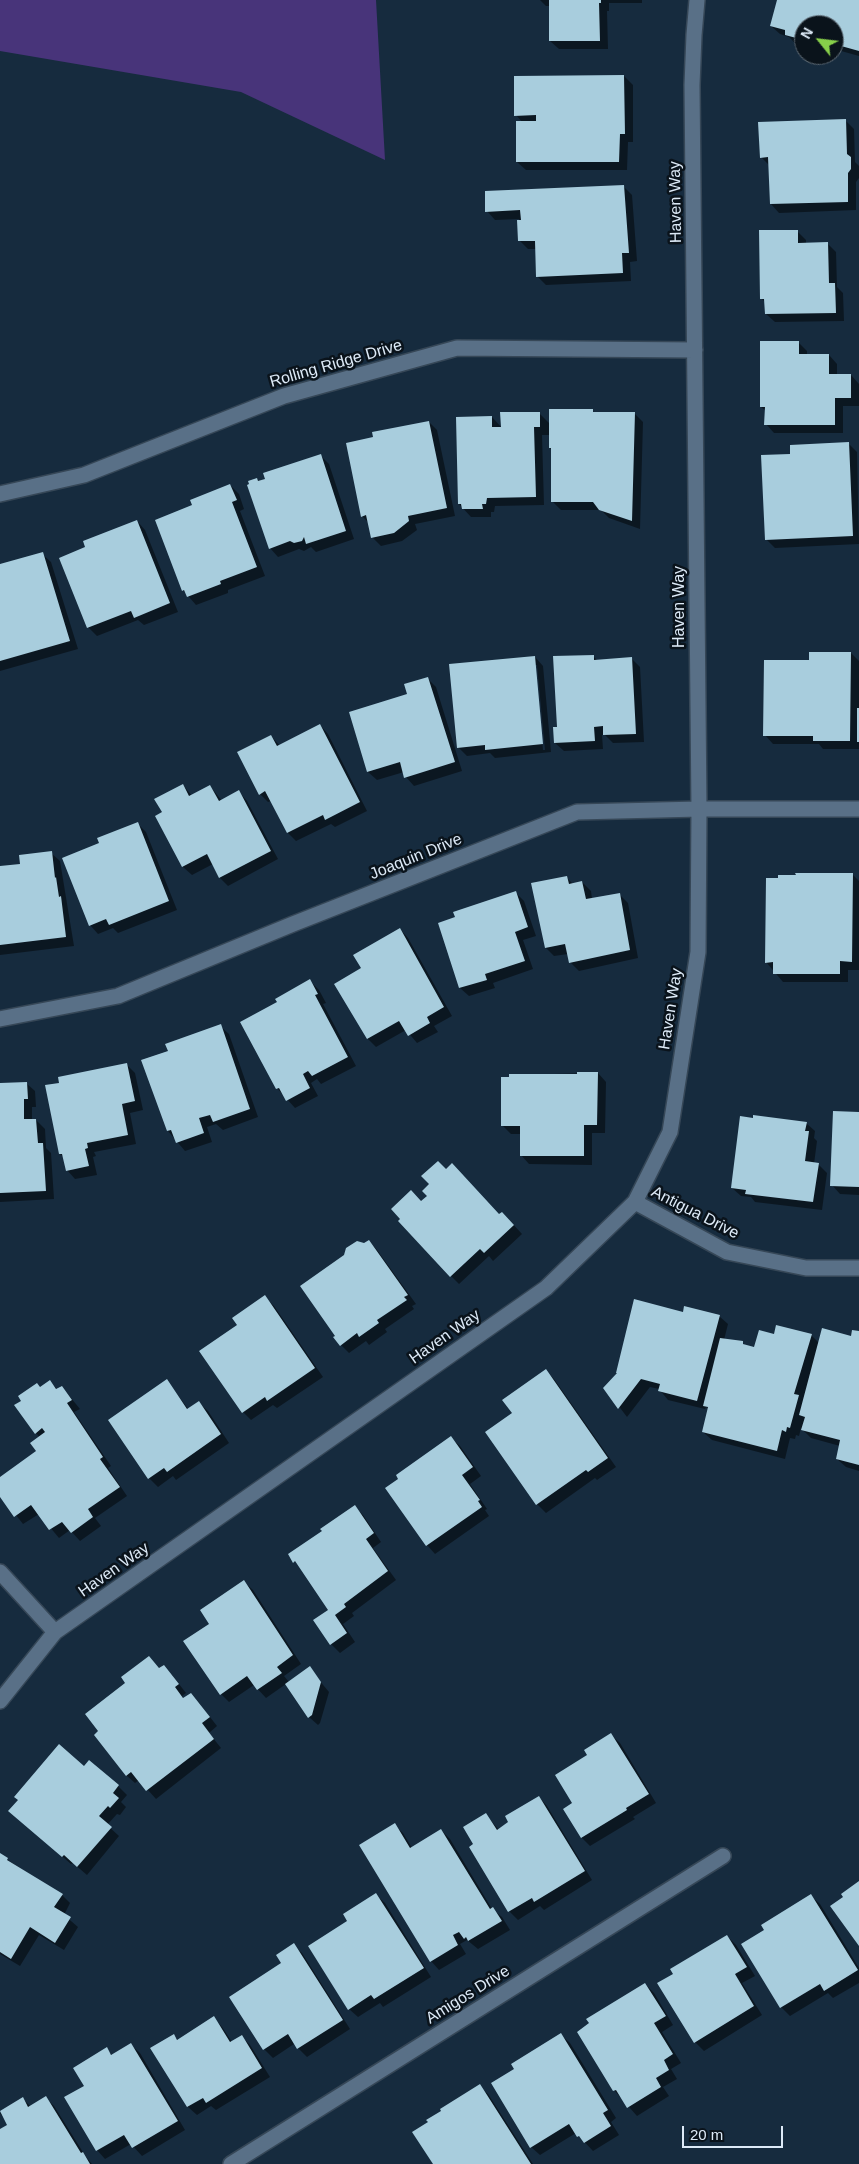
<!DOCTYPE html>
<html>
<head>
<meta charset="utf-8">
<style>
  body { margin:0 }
  #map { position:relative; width:859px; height:2164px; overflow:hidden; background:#162b3e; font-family:Arial,sans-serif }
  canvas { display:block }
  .north { position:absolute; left:794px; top:15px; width:50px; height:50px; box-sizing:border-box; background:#0a131b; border:1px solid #5e6973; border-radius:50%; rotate:299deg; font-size:14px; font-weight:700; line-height:20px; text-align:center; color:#ddeaf7 }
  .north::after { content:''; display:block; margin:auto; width:18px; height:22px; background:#87cf4a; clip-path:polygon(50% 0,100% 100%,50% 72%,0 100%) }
  .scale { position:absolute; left:682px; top:2126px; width:101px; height:22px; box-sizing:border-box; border:2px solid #ddeaf7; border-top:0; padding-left:6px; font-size:15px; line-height:18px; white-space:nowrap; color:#ddeaf7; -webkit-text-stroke:4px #0a131b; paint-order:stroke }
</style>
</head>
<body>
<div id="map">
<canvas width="859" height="2164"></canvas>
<div class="north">N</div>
<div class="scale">20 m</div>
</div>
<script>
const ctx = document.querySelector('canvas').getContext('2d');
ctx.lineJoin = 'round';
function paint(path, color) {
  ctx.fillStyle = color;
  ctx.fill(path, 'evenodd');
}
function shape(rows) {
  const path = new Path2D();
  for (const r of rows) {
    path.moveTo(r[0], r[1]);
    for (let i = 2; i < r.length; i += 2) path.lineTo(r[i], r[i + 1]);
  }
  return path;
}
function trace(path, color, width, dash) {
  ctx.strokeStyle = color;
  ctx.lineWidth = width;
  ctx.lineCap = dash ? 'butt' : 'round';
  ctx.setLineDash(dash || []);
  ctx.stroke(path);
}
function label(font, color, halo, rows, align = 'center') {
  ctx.font = font + ' Arial,sans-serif';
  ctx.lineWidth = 5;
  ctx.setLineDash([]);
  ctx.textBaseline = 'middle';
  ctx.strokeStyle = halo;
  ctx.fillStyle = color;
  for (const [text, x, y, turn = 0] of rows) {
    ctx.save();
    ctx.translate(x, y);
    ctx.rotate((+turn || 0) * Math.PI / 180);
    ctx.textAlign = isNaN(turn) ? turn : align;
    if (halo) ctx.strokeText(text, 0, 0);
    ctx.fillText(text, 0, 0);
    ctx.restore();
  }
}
const green = shape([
  [0,0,376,0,385,160,241,92,0,51]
]);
const shadow = shape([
  [540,0,642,0,642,3,609,3,609,11,607,11,608,49,559,49,550,41,550,6,546,6],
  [778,0,859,0,859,56,834,49,834,25,804,25,804,46,795,43,789,37,780,34,771,26],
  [624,76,633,85,633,142,628,142,627,170,526,170,517,162,523,123,516,115],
  [845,120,854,129,855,162,859,166,859,178,856,182,856,210,779,213,771,204,770,166,761,157],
  [624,187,632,195,637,261,630,262,631,281,546,285,537,276,536,249,528,249,520,241,519,219,495,220,487,211],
  [797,231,806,240,806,244,827,243,836,252,837,287,843,293,844,321,775,322,766,314,766,303,762,299],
  [798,342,807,351,807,355,829,355,837,364,837,375,851,375,859,384,859,406,843,406,843,433,774,433,766,424,766,411,761,407],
  [592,410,595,414,634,413,643,422,640,529,609,518,601,510,561,510,552,501,552,450,550,448,550,435,542,435,544,505,495,506,494,512,491,512,491,517,471,517,459,504,492,417,502,428,539,413,550,424],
  [429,422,437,430,455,516,415,524,417,530,402,541,381,546,372,537,369,523,362,516],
  [848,443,857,452,859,544,775,548,766,539,791,455],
  [320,455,329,464,354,539,316,552,311,547,304,551,299,549,278,557,270,548,250,485,257,479,260,482],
  [230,485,239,494,244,509,240,511,265,576,228,590,228,593,196,605,183,590,194,506],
  [137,521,145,530,178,612,144,625,138,620,97,636,88,627,87,548],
  [42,554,51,562,78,649,0,671,0,566],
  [851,653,859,661,859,749,823,749,819,744,773,744,765,735,810,662],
  [593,656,598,661,632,659,640,667,644,742,613,743,605,735,602,735,603,749,564,751,555,743,558,728],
  [535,657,543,666,551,752,495,758,490,753,467,756,458,747],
  [535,665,537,665,545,750,543,750],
  [427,678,436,687,462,771,414,786,406,777,404,772,377,780,368,772,350,713,409,695],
  [320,725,328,734,367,811,335,827,331,824,296,841,288,833,271,801,268,802,260,794,271,736,280,746],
  [183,785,192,796,210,786,222,801,239,792,247,801,278,859,228,886,220,878,213,864,192,875,183,867,157,816,163,812],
  [137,823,146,832,177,910,118,933,113,928,98,934,90,925,101,844],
  [51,853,60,861,74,946,0,955,0,868,21,865],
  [853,875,859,881,859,970,848,970,848,982,783,982,766,962],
  [567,878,573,884,582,882,591,891,592,899,619,894,628,903,638,958,579,971,570,962,568,954,554,956,546,948],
  [516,893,524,901,536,936,523,940,533,969,493,983,495,988,469,996,460,988,439,924],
  [400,929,408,938,452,1016,434,1026,438,1032,417,1043,406,1030,376,1047,368,1039,336,984,363,969],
  [310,981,319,990,326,1003,323,1004,356,1066,321,1084,317,1079,311,1083,318,1096,295,1108,277,1088,278,1003],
  [220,1026,229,1034,258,1117,223,1130,216,1124,207,1127,212,1142,185,1151,168,1131,169,1051],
  [127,1065,135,1073,143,1110,130,1113,136,1144,94,1152,96,1156,93,1157,97,1175,75,1179,67,1170,65,1158,60,1154],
  [598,1073,606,1082,605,1133,592,1133,592,1165,529,1164,521,1155,521,1134,511,1134,502,1125,510,1075],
  [26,1083,35,1091,36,1107,32,1107,32,1120,36,1120,45,1129,46,1148,51,1153,54,1199,0,1202,0,1084],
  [859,1113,859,1195,840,1194,832,1185],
  [806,1123,815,1131,814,1138,817,1141,814,1164,818,1164,827,1173,822,1210,755,1202,751,1197,741,1196,732,1188],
  [422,1203,500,1216,511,1222,522,1234,493,1261,489,1256,459,1284,451,1276],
  [369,1241,377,1250,416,1304,412,1306,414,1309,385,1329,387,1332,369,1345,366,1341,349,1353,341,1345,345,1255],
  [265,1297,274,1306,323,1377,277,1408,273,1405,251,1420,243,1412,238,1325],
  [684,1313,719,1316,728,1324,724,1340,742,1343,746,1346,755,1349,775,1336,811,1335,819,1343,852,1337,859,1333,859,1471,846,1467,837,1459,840,1446,811,1438,801,1428,799,1436,796,1435,795,1439,790,1438,785,1459,712,1440,703,1432,709,1409,706,1407,705,1409,668,1400,659,1389,650,1387,627,1417,605,1388],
  [546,1371,554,1379,616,1467,597,1480,595,1478,546,1513,537,1504,487,1432,513,1414],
  [167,1381,189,1410,199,1403,208,1411,229,1443,176,1480,173,1476,158,1487,149,1478],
  [50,1382,58,1390,62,1387,80,1409,74,1412,111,1466,108,1468,127,1496,95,1518,101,1526,80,1541,70,1530,59,1538,39,1514,23,1524,0,1495,0,1479,38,1451,40,1438,16,1406],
  [451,1438,460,1446,481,1476,470,1484,487,1509,485,1510,489,1516,435,1554,427,1545],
  [355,1507,363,1515,381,1542,373,1548,396,1580,352,1613,354,1616,343,1624,355,1642,340,1653,331,1644,315,1620,330,1610,303,1571,290,1555,324,1532],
  [244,1582,253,1590,301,1664,284,1676,289,1682,309,1668,329,1692,320,1723,318,1725,309,1717,286,1684,266,1698,254,1685,229,1702,221,1694,211,1624],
  [149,1657,160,1669,163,1666,172,1675,186,1693,182,1696,184,1699,191,1694,199,1703,217,1726,209,1733,221,1748,156,1799,139,1780,135,1783,126,1775,127,1683],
  [611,1735,620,1743,656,1803,633,1817,635,1819,590,1846,582,1838,574,1803,589,1756],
  [85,1767,118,1786,127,1795,121,1802,126,1807,120,1815,117,1814,107,1825,119,1836,87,1875,73,1863,71,1864,19,1819],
  [539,1797,547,1806,592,1880,544,1910,540,1906,518,1920,509,1911,471,1847,475,1844,486,1815,499,1830],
  [394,1825,403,1833,412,1848,441,1830,450,1839,492,1909,502,1917,510,1930,478,1949,467,1940,460,1944,466,1954,439,1970,431,1961],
  [0,1855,62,1895,70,1903,64,1915,78,1927,64,1950,39,1935,20,1966,0,1954],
  [376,1895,385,1903,431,1977,383,2007,380,2003,358,2017,349,2009,349,1921],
  [811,1896,820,1904,859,1968,859,1983,833,1998,828,1993,790,2016,781,2007,766,1931],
  [727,1936,736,1945,755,1976,742,1983,762,2015,704,2051,695,2042],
  [293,1945,302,1953,350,2029,307,2057,294,2044,273,2058,264,2049,283,1964],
  [645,1984,654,1993,673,2025,662,2032,681,2063,671,2069,677,2079,663,2087,669,2096,637,2116,614,2090],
  [214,2018,222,2027,232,2042,241,2036,250,2045,270,2077,216,2110,211,2106,197,2115,188,2107,152,2049,173,2036,178,2040],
  [561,2035,570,2043,616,2118,611,2122,619,2135,593,2151,576,2133,540,2155,531,2147],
  [131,2045,140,2053,185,2130,142,2156,131,2144,105,2159,97,2150,85,2086,106,2049,113,2056],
  [479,2086,488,2094,533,2164,434,2164],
  [46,2098,54,2106,86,2157,92,2164,0,2164,0,2130,9,2125,0,2113,23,2099,31,2107]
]);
const building = shape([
  [549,0,601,0,601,3,599,3,600,41,549,41],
  [777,0,859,0,859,51,834,44,834,25,804,25,804,35,800,39,785,35,785,30,770,26],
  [624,75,625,134,620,134,619,162,516,162,516,121,536,121,536,115,514,116,514,76],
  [846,119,847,154,851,157,851,169,848,173,848,202,770,204,768,157,760,158,758,122],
  [624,185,629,253,622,253,623,273,536,277,535,241,518,241,517,220,521,220,520,210,485,212,485,191],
  [759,230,798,230,798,243,828,242,829,283,835,283,836,313,765,314,764,299,760,299],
  [760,341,799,341,799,354,829,354,829,374,851,374,851,398,835,398,835,425,764,425,765,407,760,407],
  [549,409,593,409,593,412,635,412,632,521,599,510,593,502,551,502,551,448,549,448],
  [500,412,540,412,540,427,534,427,536,497,487,498,486,504,482,504,483,509,462,509,461,504,458,504,456,417,492,416,492,427,501,427],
  [429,421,447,508,408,516,409,521,394,533,371,538,366,515,361,517,346,443,373,437,372,432],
  [849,442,853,536,765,540,761,455,790,454,790,445],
  [321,454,346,531,306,544,304,537,302,541,294,543,290,541,269,549,247,485,249,484,248,481,257,478,258,481,265,479,263,473],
  [230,484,237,500,232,502,257,567,220,581,221,584,187,597,184,590,182,591,155,520,192,505,190,500],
  [137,520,170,603,134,618,131,611,87,628,59,558,85,547,83,541],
  [43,552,70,641,0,661,0,564],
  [809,652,851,652,850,741,813,741,813,736,763,736,764,660,809,660],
  [594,655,594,660,632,657,636,734,603,735,603,726,594,727,595,741,554,743,553,727,557,727,553,656],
  [535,656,543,744,485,750,485,745,457,748,449,664],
  [428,677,455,762,404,778,400,762,367,772,349,712,407,694,404,684],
  [857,708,859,708,859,742,857,742],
  [320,724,360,802,325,820,323,815,287,833,265,791,259,795,237,752,271,735,277,746],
  [183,784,189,796,210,785,219,801,239,790,271,851,219,878,207,854,182,867,155,816,162,812,154,799],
  [138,822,169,901,109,925,106,919,89,926,62,858,99,843,97,838],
  [52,851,55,878,56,877,59,897,61,896,66,937,0,945,0,866,20,864,19,855],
  [795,873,853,873,852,962,840,961,840,974,773,974,773,962,765,963,766,878,778,878,778,875,796,875],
  [567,876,569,884,582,881,586,899,620,893,630,950,569,963,565,944,545,948,531,883],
  [516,891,528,927,515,932,525,961,485,974,487,980,459,988,438,923,455,917,453,912],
  [400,928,444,1007,427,1017,430,1023,408,1036,399,1021,367,1039,334,984,361,968,353,955],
  [310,979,318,994,315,995,348,1057,312,1076,308,1071,303,1074,310,1088,286,1101,279,1088,276,1089,240,1022,277,1002,275,999],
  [221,1024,250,1109,213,1122,210,1115,199,1118,204,1133,176,1143,171,1130,167,1131,141,1060,168,1051,165,1044],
  [127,1063,135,1101,122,1104,128,1135,87,1143,88,1148,85,1149,89,1166,66,1171,62,1154,59,1154,45,1085,59,1083,58,1077],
  [577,1072,598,1072,597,1125,584,1125,584,1156,520,1156,520,1126,501,1126,501,1077,509,1077,509,1074,577,1074],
  [27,1082,28,1099,24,1099,24,1119,36,1119,38,1143,43,1143,46,1191,0,1193,0,1083],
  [833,1111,859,1112,859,1187,830,1186],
  [753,1115,807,1122,805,1131,809,1131,805,1161,819,1163,813,1202,745,1194,746,1190,731,1188,740,1116,753,1118],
  [438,1161,446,1169,452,1163,499,1214,502,1212,514,1225,484,1253,480,1249,450,1277,398,1221,400,1219,391,1209,411,1190,421,1201,427,1196,422,1191,429,1184,421,1176],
  [369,1240,408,1295,404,1297,407,1300,377,1320,379,1323,359,1337,357,1333,340,1346,333,1337,335,1336,300,1286,344,1255,346,1248,357,1241,364,1243],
  [265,1295,315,1368,267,1401,265,1397,242,1413,199,1351,237,1325,232,1318],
  [634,1299,683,1312,684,1306,720,1315,697,1401,658,1391,660,1384,641,1379,618,1409,603,1388,617,1373,616,1373],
  [776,1325,812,1334,794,1394,799,1395,790,1428,787,1427,786,1432,782,1430,777,1451,702,1432,708,1407,703,1406,720,1338,743,1341,743,1344,754,1347,759,1330,774,1334],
  [822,1328,851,1336,852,1330,859,1331,859,1465,836,1459,840,1440,801,1430,805,1417,799,1415],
  [546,1369,608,1458,588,1472,586,1470,536,1505,485,1432,512,1413,502,1400],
  [167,1379,187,1409,199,1401,221,1434,167,1472,164,1468,148,1479,108,1420],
  [50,1380,56,1389,62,1386,72,1400,67,1403,103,1457,100,1459,120,1487,88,1509,93,1517,71,1533,62,1522,49,1530,31,1505,14,1517,0,1497,0,1477,36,1451,30,1443,45,1432,42,1428,35,1434,14,1405,21,1401,18,1396,37,1383,40,1387],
  [451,1436,473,1467,462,1475,480,1500,478,1501,482,1507,426,1546,385,1488,398,1479,396,1475],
  [355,1505,374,1533,366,1539,388,1571,344,1604,346,1607,335,1615,347,1633,330,1645,313,1620,328,1610,295,1561,293,1563,288,1554,322,1531,320,1529],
  [244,1580,293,1655,277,1667,282,1673,257,1690,247,1676,220,1695,183,1641,209,1624,200,1610],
  [149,1656,159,1668,164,1665,179,1684,175,1687,183,1698,191,1693,210,1717,202,1723,214,1739,146,1791,131,1772,126,1776,94,1735,98,1731,85,1714,125,1683,121,1677],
  [310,1666,321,1682,312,1715,308,1718,285,1684],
  [611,1733,649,1794,626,1808,627,1810,581,1838,563,1809,572,1803,555,1775,587,1755,584,1750],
  [59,1744,84,1766,89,1760,119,1785,113,1793,119,1798,110,1808,108,1806,99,1816,112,1827,77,1867,64,1855,62,1857,8,1811,18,1800,14,1797],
  [539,1796,585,1871,534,1902,532,1898,508,1912,469,1847,473,1844,463,1827,486,1813,497,1830,508,1822,505,1816],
  [395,1823,410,1848,441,1829,490,1909,493,1907,502,1921,468,1941,466,1937,464,1939,459,1932,453,1935,458,1945,430,1962,359,1845],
  [0,1853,8,1858,7,1860,63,1894,54,1907,71,1917,55,1943,30,1927,11,1959,0,1952],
  [859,1881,859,1946,830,1906,843,1897,841,1894],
  [376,1893,424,1968,374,1999,371,1995,348,2010,308,1946,347,1921,343,1914],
  [811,1894,858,1970,824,1991,820,1984,780,2008,741,1944,764,1930,761,1925],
  [727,1935,747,1967,735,1974,754,2006,694,2043,657,1983,673,1974,670,1969],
  [294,1943,343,2020,297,2049,288,2034,263,2050,229,1997,281,1963,276,1955],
  [645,1983,666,2016,654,2023,673,2054,664,2060,669,2070,656,2078,661,2087,627,2108,616,2090,613,2091,577,2032,589,2023,586,2019],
  [214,2016,230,2042,242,2035,262,2068,206,2103,203,2098,187,2107,150,2048,174,2034,177,2040],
  [561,2033,608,2110,603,2113,611,2126,584,2143,579,2136,577,2137,569,2124,530,2148,491,2083,514,2069,511,2064],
  [131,2043,178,2121,132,2148,124,2135,96,2151,64,2097,84,2086,73,2068,107,2047,111,2055],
  [480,2084,531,2164,433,2164,412,2132,428,2122,426,2120,441,2111,440,2109],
  [46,2096,81,2153,83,2152,90,2164,0,2164,0,2129,7,2125,0,2111,23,2097,28,2107]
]);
const minor = shape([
  [0,494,84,475,284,396,457,348,695,350],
  [0,1019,118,996,293,924,577,812,699,809,859,809],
  [635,1202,727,1252,806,1268,859,1268],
  [0,1572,55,1632],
  [0,1701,55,1632,546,1288,635,1202,670,1132,698,952,699,809,692,85,694,35,697,0],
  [231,2164,723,1856]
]);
const streetNames = [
  ["Haven Way",676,202,-91],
  ["Rolling Ridge Drive",336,364,-16],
  ["Haven Way",680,607,-90],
  ["Joaquin Drive",416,857,-22],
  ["Haven Way",671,1009,-81],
  ["Antigua Drive",695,1213,27],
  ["Haven Way",445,1337,-35],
  ["Haven Way",114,1570,-35],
  ["Amigos Drive",468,1995,-32]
];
paint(green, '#48347a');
paint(shadow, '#0007');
paint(building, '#a8cddd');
trace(minor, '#364757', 18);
trace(minor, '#597087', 15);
label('16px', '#ddeaf7', '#0a131b', streetNames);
</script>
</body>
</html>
